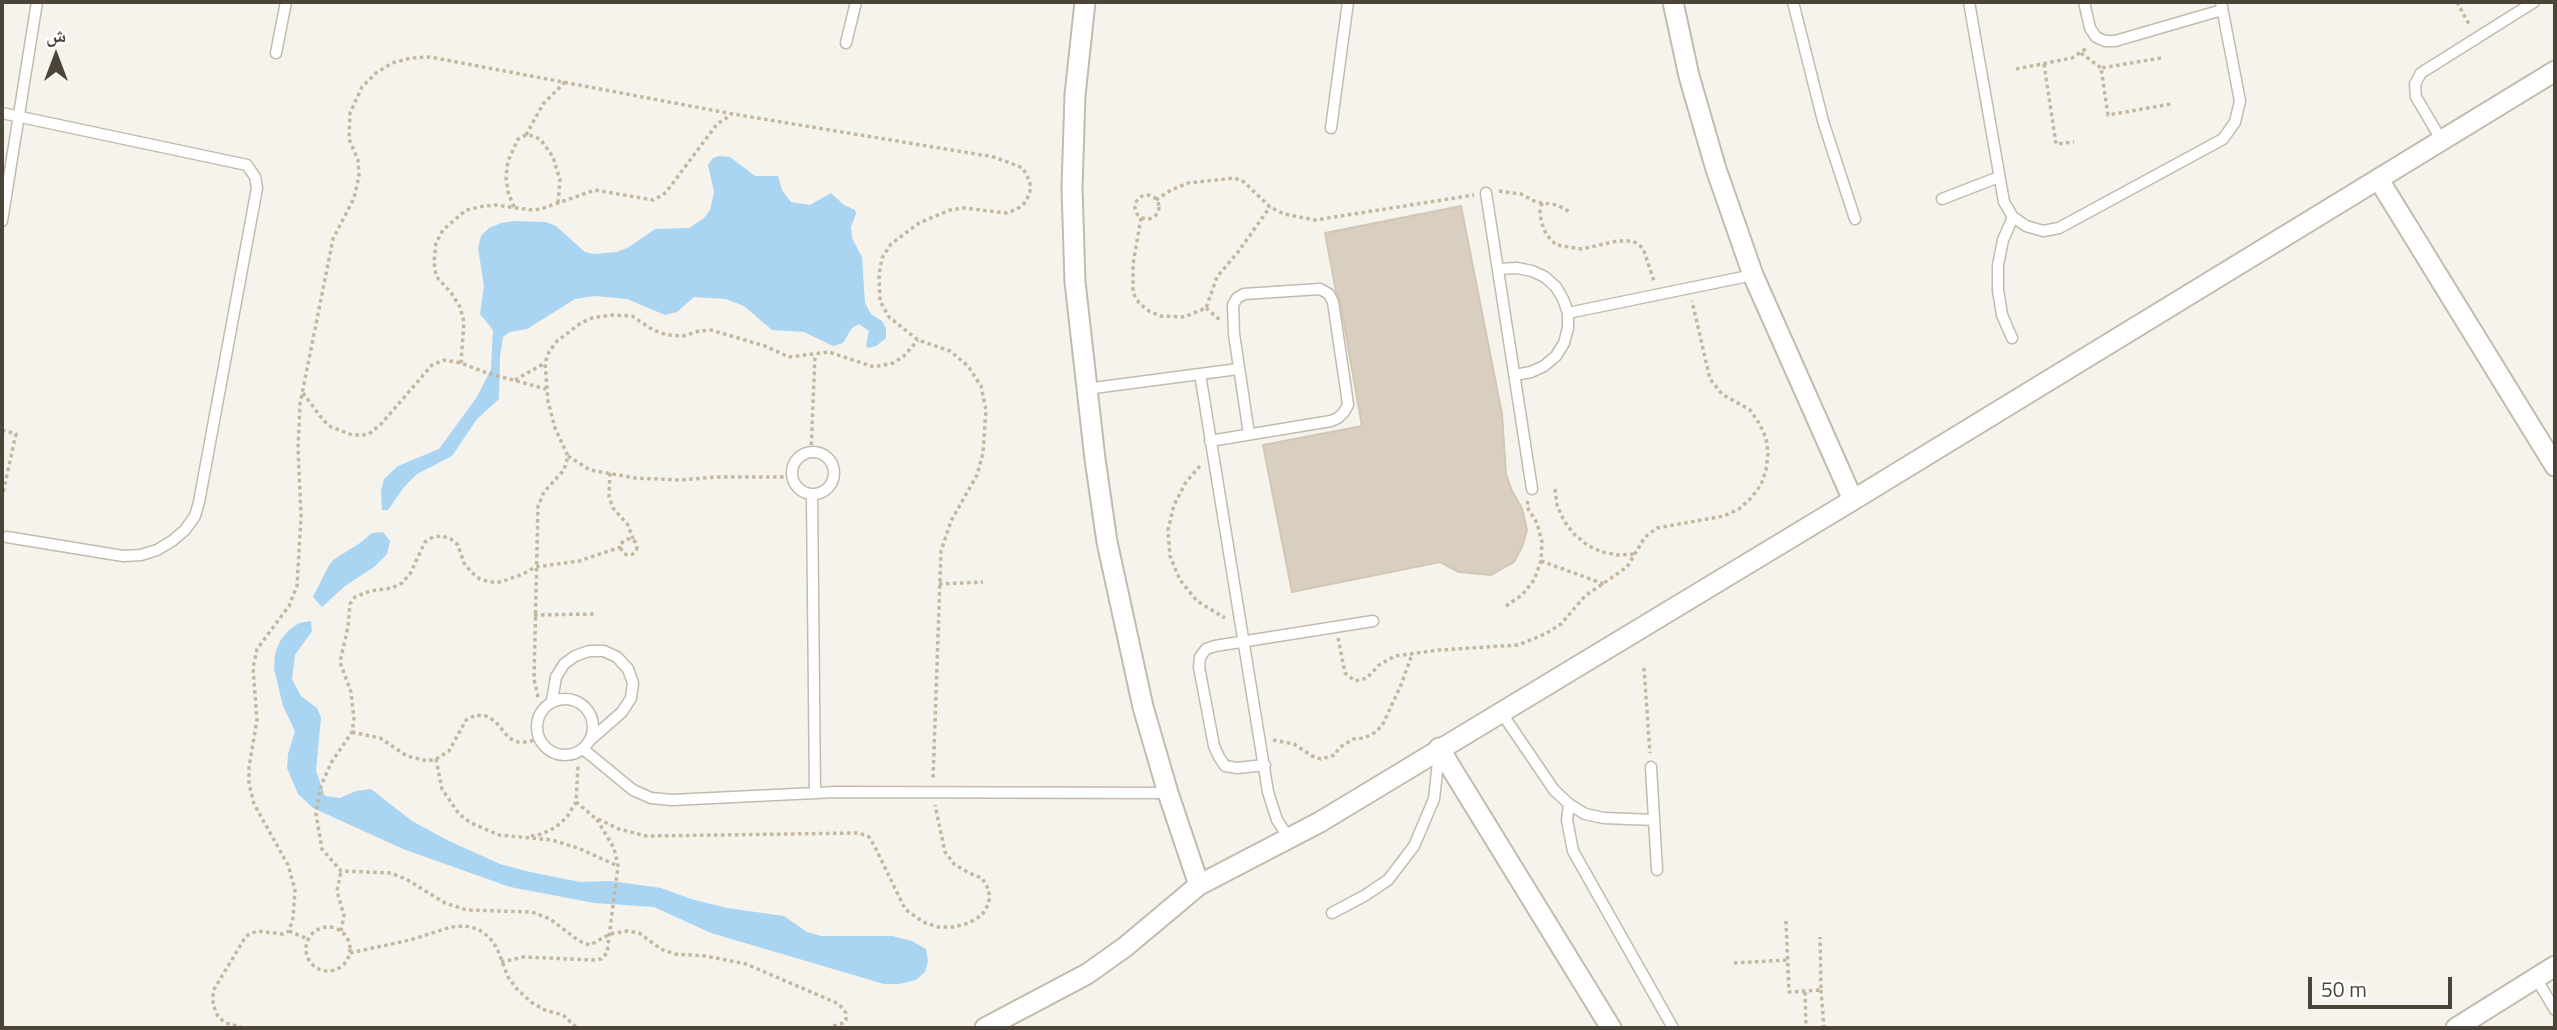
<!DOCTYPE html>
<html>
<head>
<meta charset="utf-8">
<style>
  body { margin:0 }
  #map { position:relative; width:2557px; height:1030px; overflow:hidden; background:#f6f3ec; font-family:"Titillium Web","Noto Naskh Arabic",sans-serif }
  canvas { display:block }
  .frame { position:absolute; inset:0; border:4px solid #4b4439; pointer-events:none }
  .north { position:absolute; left:21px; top:21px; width:70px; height:70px; -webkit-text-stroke:5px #fff; paint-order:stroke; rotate:0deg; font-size:19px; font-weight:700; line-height:28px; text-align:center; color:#4b4439 }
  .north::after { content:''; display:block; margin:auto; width:24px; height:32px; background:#4b4439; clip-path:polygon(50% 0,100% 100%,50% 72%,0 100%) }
  .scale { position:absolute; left:2308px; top:977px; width:144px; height:32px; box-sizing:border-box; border:4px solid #4b4439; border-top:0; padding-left:9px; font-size:21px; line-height:24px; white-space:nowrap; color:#4b4439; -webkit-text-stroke:5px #fff; paint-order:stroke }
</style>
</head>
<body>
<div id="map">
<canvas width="2557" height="1030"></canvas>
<div class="frame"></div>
<div class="north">ش</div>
<div class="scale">50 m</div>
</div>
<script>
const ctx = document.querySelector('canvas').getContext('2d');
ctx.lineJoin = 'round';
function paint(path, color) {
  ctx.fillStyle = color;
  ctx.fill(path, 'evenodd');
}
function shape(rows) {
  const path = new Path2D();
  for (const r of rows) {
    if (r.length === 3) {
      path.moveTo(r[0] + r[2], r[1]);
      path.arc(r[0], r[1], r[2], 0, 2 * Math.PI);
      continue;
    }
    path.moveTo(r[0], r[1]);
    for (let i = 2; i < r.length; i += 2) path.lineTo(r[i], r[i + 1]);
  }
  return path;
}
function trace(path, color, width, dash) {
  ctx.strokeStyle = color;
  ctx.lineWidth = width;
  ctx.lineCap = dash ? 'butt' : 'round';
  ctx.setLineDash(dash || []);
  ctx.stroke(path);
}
const water = shape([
  [719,156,730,157,755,176,778,176,782,190,791,202,810,205,831,193,844,205,855,210,856,214,851,227,852,238,862,257,865,303,871,314,882,321,886,328,886,338,876,346,868,348,866,346,869,331,859,324,852,328,843,343,833,346,804,332,772,330,744,306,726,299,694,297,677,312,665,315,627,299,595,296,575,299,527,329,510,332,503,337,500,356,499,399,477,419,452,456,417,474,404,487,388,510,382,510,381,491,384,479,398,466,439,449,477,397,491,369,493,330,480,314,484,286,478,248,481,236,489,228,501,223,515,221,546,222,556,226,585,252,594,254,617,252,629,247,655,229,689,228,704,218,710,210,714,192,708,165,713,158],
  [383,532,390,541,387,554,374,567,345,586,322,607,313,597,328,567,333,560,360,543,372,533],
  [311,621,312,631,295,655,292,679,301,696,317,708,321,717,316,771,325,796,340,798,356,791,371,789,412,821,447,840,500,864,530,872,580,882,611,881,661,888,691,899,727,908,784,916,807,932,821,936,892,936,912,941,926,949,928,961,925,972,916,980,899,984,884,984,711,933,654,907,594,903,510,887,403,849,313,808,298,794,287,768,288,754,295,731,283,706,274,669,275,654,280,641,288,631,299,623]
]);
const building = shape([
  [1461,206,1502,414,1506,474,1512,491,1522,508,1527,530,1522,547,1514,562,1491,575,1459,572,1440,562,1292,592,1263,445,1362,426,1340,301,1336,291,1325,233,1461,206]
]);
const path = shape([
  [2457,2,2470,26],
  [2081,53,2101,68],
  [2161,58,2101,68,2108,115,2171,104],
  [2044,64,2056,144,2074,142],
  [2016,69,2072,58,2087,48],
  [526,135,543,104,566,81],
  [1499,191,1521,194,1536,202,1557,205,1570,212],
  [1147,207,12],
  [1156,200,1171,190,1188,183,1235,178,1244,182,1270,207,1284,214,1315,220,1474,195],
  [1542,203,1540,211,1541,221,1546,234,1556,245,1582,249,1617,241,1633,241,1643,248,1654,281],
  [514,207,508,192,506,177,508,161,518,139,526,135,534,136,541,140,553,157,560,180,558,203],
  [1141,218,1133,264,1133,293,1139,303,1149,311,1160,316,1184,317,1206,308,1217,277,1238,252,1270,207],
  [1206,308,1220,320],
  [461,363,464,322,460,307,452,294,436,276,434,262,436,243,443,230,466,210,484,206,495,205,532,210,541,209,595,190,653,200,663,195,670,187,717,124,731,115],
  [515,380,545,363],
  [303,393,323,420,331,427,352,435,363,435,369,434,382,423,432,365,444,360,461,363,487,373,546,389],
  [2,430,16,434,2,497],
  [811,452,815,355],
  [568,456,590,470,635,478,681,480,717,477,792,477],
  [1200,466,1186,482,1174,505,1168,530,1170,556,1180,580,1197,601,1225,618],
  [610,473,609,497,613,508,628,525,633,539],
  [1555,489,1557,505,1564,521,1574,534,1587,545,1602,552,1618,555,1635,554],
  [629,547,8],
  [621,547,579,561,535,567,523,574,501,582,490,582,480,579,471,572,464,563,458,545,451,539,442,536,433,537,425,542,410,574,402,583,392,588,370,591,355,597,350,604,348,627,340,662,351,692,354,719,352,732,331,763,321,786,316,814,322,849,341,871,391,873,406,879,445,903,467,910,532,912,550,919,579,941,590,945,610,934,627,931,639,933,661,949,675,954,706,956,746,964,839,1004,846,1013,846,1020,843,1023,828,1028],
  [1541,561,1604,584],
  [939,584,983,582],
  [1506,606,1522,595,1534,580,1541,561,1542,542,1537,523,1527,507,1528,500],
  [534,615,595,614],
  [1338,638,1345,673,1355,681,1367,678,1379,665,1395,656,1439,650,1518,645,1545,634,1561,624,1585,596,1627,567,1645,537,1657,528,1724,516,1739,509,1751,498,1761,485,1766,470,1768,454,1766,438,1759,423,1750,410,1722,394,1710,379,1692,301],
  [1644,668,1650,753],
  [538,697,534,679,538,506,544,492,564,470,568,456,555,428,548,401,545,363,549,352,557,341,581,323,592,318,613,315,632,316,653,330,667,335,683,336,699,331,711,330,765,346,789,357,829,352,874,367,893,363,903,357,918,340],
  [352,732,380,738,407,756,427,761,436,759,449,751,466,720,476,715,486,716,495,721,509,738,518,742,529,742,538,738],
  [1273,740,1294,744,1312,756,1321,759,1335,755,1339,748,1353,739,1364,738,1374,733,1382,726,1401,685,1412,654],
  [436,759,442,789,459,814,471,823,499,835,552,840,578,848,618,866],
  [576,802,594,817,619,829,646,836,859,833,869,837,875,847,905,909,923,922,938,927,954,927,969,923,982,915,989,903,989,890,982,878,969,873,954,864,945,852,935,805],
  [531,836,542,834,556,827,567,817,576,802,578,765],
  [1786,921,1789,992,1821,990,1820,937],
  [328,949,22],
  [289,931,308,939],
  [341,931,344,916,337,891,341,871],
  [350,953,410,940,451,927,465,926,478,929,489,937,497,948,508,977,517,989,531,1002,545,1010,563,1015,577,1028],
  [501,962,524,957,592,960,601,959,607,953,618,866,614,848,596,818],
  [1734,963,1787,960],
  [1821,990,1824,1028],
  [1805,992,1806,1028],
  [243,1028,226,1023,218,1017,213,1004,213,991,246,936,257,931,283,934,289,931,293,918,295,890,288,865,254,804,249,784,249,767,257,720,253,668,257,649,289,606,297,586,301,516,298,448,300,404,333,239,354,198,359,176,358,160,349,139,350,113,362,87,376,73,392,63,411,58,430,57,733,114,994,157,1023,168,1030,182,1030,191,1026,202,1017,209,1006,213,965,208,950,210,919,223,891,244,882,258,879,275,880,301,889,317,918,340,950,351,968,366,981,386,986,410,983,453,977,475,951,521,941,551,933,780]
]);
const service = shape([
  [1793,2,1823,121,1855,219],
  [1969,2,2004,202,2013,217,2026,226,2043,231,2059,228,2223,139,2235,122,2240,101,2221,2],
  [2084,2,2090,28,2096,37,2105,41,2115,41,2222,10],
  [846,43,856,2],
  [276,53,286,2],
  [2,113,247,165,255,177,257,188,199,502,195,516,185,530,172,541,157,550,141,555,123,556,7,537],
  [1331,128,1348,2],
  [2442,141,2416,97,2415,84,2421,73,2534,2],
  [1486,193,1532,489],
  [1942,199,1999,177],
  [2,221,37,2],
  [1498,269,1517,268,1532,271,1545,277,1556,287,1563,299,1568,313,1568,328,1564,343,1556,356,1544,366,1531,372,1515,375],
  [1568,313,1753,275],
  [2012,338,2002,315,1998,290,1998,265,2003,240,2013,217],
  [1200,374,1268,792,1277,820,1289,838],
  [1086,389,1238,369],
  [1210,441,1331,421,1338,418,1344,412,1348,405,1347,397,1333,302,1329,294,1320,289,1244,294,1237,298,1233,305,1234,334,1249,434],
  [813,473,21],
  [812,494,815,793],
  [565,727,28],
  [552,701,556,677,564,664,575,656,589,651,604,651,617,657,628,669,633,683,631,698,622,712,589,741],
  [1501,712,1554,790,1569,804,1585,814,1604,818,1654,820],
  [583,749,633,790,651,798,672,800,836,792,1168,793],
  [1265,765,1237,768,1225,766,1219,757,1214,746,1199,667,1200,657,1206,649,1215,646,1373,621],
  [1651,767,1657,870],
  [1569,804,1567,820,1573,851,1673,1028],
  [1332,913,1364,896,1388,880,1414,846,1434,799,1439,753],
  [2536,978,2555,1010]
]);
const minor = shape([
  [1085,2,1075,95,1072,188,1075,282,1095,459,1107,542,1143,707,1168,793,1199,885],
  [1673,2,1689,76,1716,169,1753,275,1853,500],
  [2379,180,2555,466],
  [1439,748,1611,1028],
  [985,1028,1087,974,1125,947,1199,885,1320,822,1853,500,2555,71],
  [2456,1028,2555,966]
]);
paint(water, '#a9d4f2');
paint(building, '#d8cfc1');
trace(building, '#d3c7b4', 2);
trace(service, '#c2bbae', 13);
trace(minor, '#c2bbae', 23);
trace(path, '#c4b79f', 3.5, [3.5, 3.5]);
trace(service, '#fff', 10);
trace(minor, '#fff', 19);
</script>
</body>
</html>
